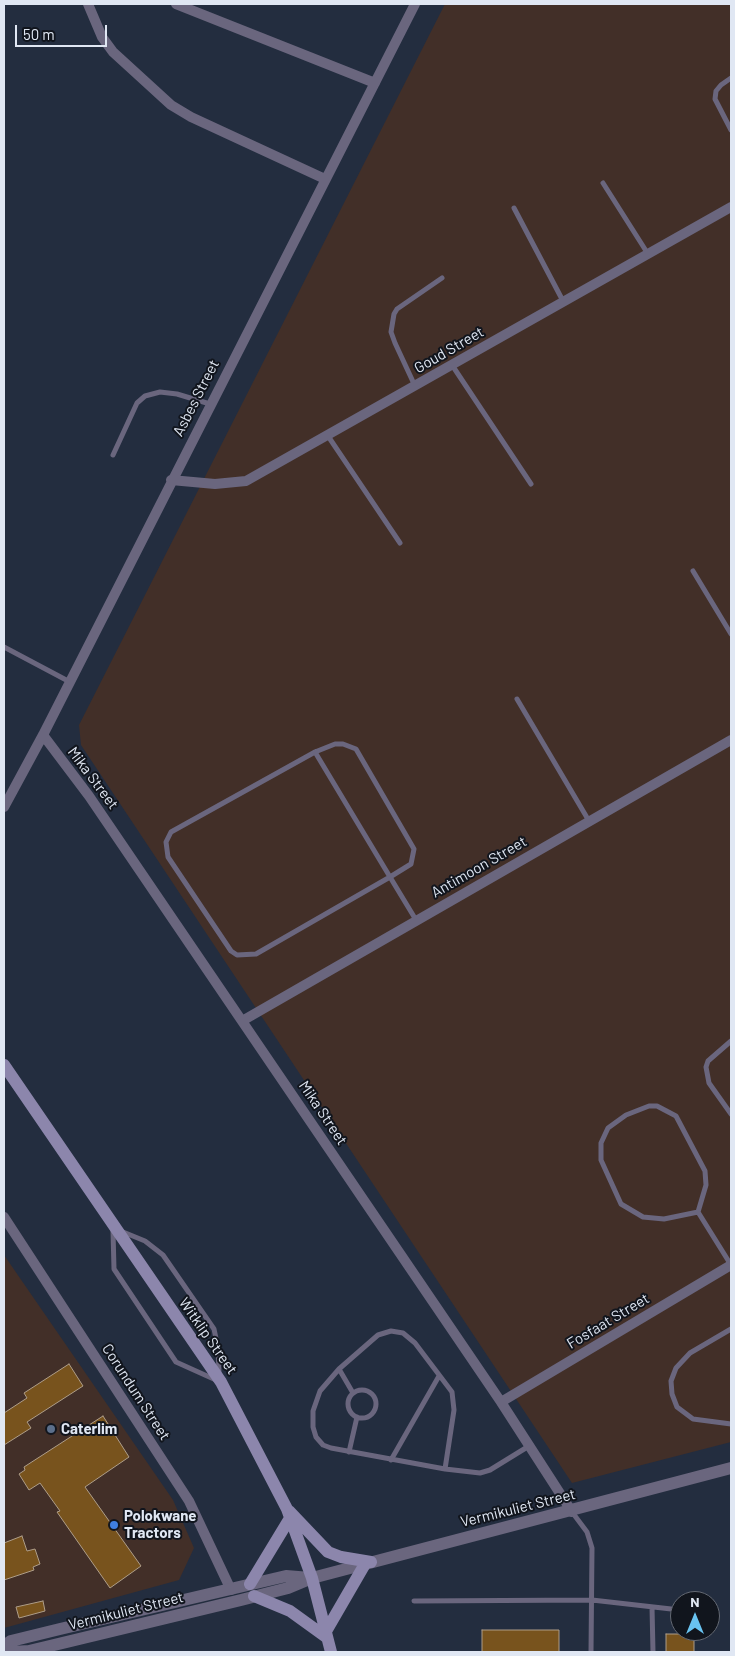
<!DOCTYPE html>
<html>
<head>
<meta charset="utf-8">
<style>
  body { margin:0 }
  #map { position:relative; width:735px; height:1656px; overflow:hidden; background:#232d3f; font-family:Barlow,sans-serif }
  canvas { display:block }
  .frame { position:absolute; inset:0; border:5px solid #e0e7f3; pointer-events:none }
  .north { position:absolute; left:670px; top:1591px; width:50px; height:50px; box-sizing:border-box; background:#11151d; border:1px solid #646973; border-radius:50%; rotate:0deg; font-size:14px; font-weight:700; line-height:20px; text-align:center; color:#e0e7f3 }
  .north::after { content:''; display:block; margin:auto; width:18px; height:22px; background:#69c3f1; clip-path:polygon(50% 0,100% 100%,50% 72%,0 100%) }
  .scale { position:absolute; left:15px; top:25px; width:92px; height:22px; box-sizing:border-box; border:2px solid #e0e7f3; border-top:0; padding-left:6px; font-size:15px; line-height:18px; white-space:nowrap; color:#e0e7f3; -webkit-text-stroke:4px #11151d; paint-order:stroke }
</style>
</head>
<body>
<div id="map">
<canvas width="735" height="1656"></canvas>
<div class="frame"></div>
<div class="north">N</div>
<div class="scale">50 m</div>
</div>
<script>
const ctx = document.querySelector('canvas').getContext('2d');
ctx.lineJoin = 'round';
function paint(path, color) {
  ctx.fillStyle = color;
  ctx.fill(path, 'evenodd');
}
function shape(rows) {
  const path = new Path2D();
  for (const r of rows) {
    if (r.length === 3) {
      path.moveTo(r[0] + r[2], r[1]);
      path.arc(r[0], r[1], r[2], 0, 2 * Math.PI);
      continue;
    }
    path.moveTo(r[0], r[1]);
    for (let i = 2; i < r.length; i += 2) path.lineTo(r[i], r[i + 1]);
  }
  return path;
}
function trace(path, color, width, dash) {
  ctx.strokeStyle = color;
  ctx.lineWidth = width;
  ctx.lineCap = dash ? 'butt' : 'round';
  ctx.setLineDash(dash || []);
  ctx.stroke(path);
}
function label(font, color, halo, rows, align = 'center') {
  ctx.font = font + ' Barlow,sans-serif';
  ctx.lineWidth = 4;
  ctx.setLineDash([]);
  ctx.textBaseline = 'middle';
  ctx.strokeStyle = halo;
  ctx.fillStyle = color;
  for (const [text, x, y, turn = 0] of rows) {
    ctx.save();
    ctx.translate(x, y);
    ctx.rotate((+turn || 0) * Math.PI / 180);
    ctx.textAlign = isNaN(turn) ? turn : align;
    if (halo) ctx.strokeText(text, 0, 0);
    ctx.fillText(text, 0, 0);
    ctx.restore();
  }
}
const industrial = shape([
  [445,4,731,4,731,1442,572,1483,81,745,79,725],
  [4,1255,173,1500,194,1548,179,1580,4,1628]
]);
const building = shape([
  [69,1364,83,1386,27,1422,31,1428,4,1445,4,1413,27,1398,24,1393,69,1364],
  [103,1416,129,1457,85,1487,141,1566,110,1588,57,1512,60,1511,40,1483,29,1490,19,1474,25,1470,24,1467,103,1416],
  [22,1536,27,1551,35,1549,40,1564,33,1567,34,1570,4,1580,4,1543,22,1536],
  [43,1601,45,1611,19,1618,16,1607,43,1601],
  [482,1630,559,1630,559,1652,482,1652,482,1630],
  [666,1634,694,1634,694,1652,666,1652,666,1634]
]);
const service = shape([
  [731,78,721,85,716,91,715,99,731,130],
  [603,183,648,254],
  [514,208,563,301],
  [452,365,531,484],
  [415,386,395,343,391,332,394,314,397,309,442,278],
  [328,436,400,543],
  [113,455,137,403,145,396,160,392,177,394,210,404],
  [693,571,731,634],
  [4,647,70,682],
  [517,699,589,821],
  [315,752,390,877,411,864,414,849,356,749,343,744,335,744,315,752,171,832,166,842,168,857,231,951,237,955,256,954,390,877,416,920],
  [731,1041,708,1061,706,1067,709,1083,731,1114],
  [698,1212,664,1219,643,1217,621,1204,601,1160,601,1143,608,1128,626,1115,649,1106,657,1106,676,1116,705,1171,706,1185,698,1212,731,1265],
  [113,1231,114,1269,176,1362,216,1380],
  [123,1232,145,1241,163,1255,214,1329,218,1348,219,1373],
  [731,1329,690,1353,676,1368,671,1381,672,1394,677,1407,693,1419,731,1424],
  [391,1331,403,1333,415,1343,452,1392,454,1410,445,1469,331,1448,323,1445,316,1437,313,1427,313,1411,320,1391,339,1369,378,1335,391,1331],
  [339,1369,353,1393],
  [362,1404,14],
  [349,1452,357,1417],
  [391,1460,439,1376],
  [445,1469,480,1473,490,1470,529,1446],
  [572,1512,587,1532,592,1548,591,1652],
  [414,1601,592,1600,680,1610],
  [652,1607,653,1652]
]);
const minor = shape([
  [88,4,102,37,113,52,171,105,191,117,325,179],
  [176,4,375,83],
  [171,480,215,484,246,481,731,207],
  [43,735,89,796,501,1402,572,1512],
  [4,807,43,735,415,4],
  [242,1021,731,740],
  [4,1217,189,1501,231,1590],
  [501,1402,731,1265]
]);
const tertiary = shape([
  [4,1646,11,1641,60,1629,286,1576,310,1578],
  [4,1649,12,1652,29,1651,241,1600,288,1588,312,1578,731,1468]
]);
const secondary = shape([
  [4,1065,221,1382,287,1509,312,1578,331,1652],
  [289,1511,328,1552,341,1557,371,1562],
  [250,1584,290,1518],
  [254,1596,290,1611,326,1637],
  [325,1633,365,1564]
]);
const markers = [
  [51,1429,5,"#5c6f8a"],
  [114,1525,5,"#3f7fe0"]
];
const streetNames = [
  ["Goud Street",449,350,-30],
  ["Asbes Street",196,398,-63],
  ["Mika Street",93,778,53],
  ["Antimoon Street",479,867,-30],
  ["Mika Street",323,1113,56],
  ["Fosfaat Street",608,1321,-31],
  ["Witklip Street",208,1336,55],
  ["Corundum Street",136,1392,57],
  ["Vermikuliet Street",518,1508,-14],
  ["Vermikuliet Street",126,1611,-14]
];
const poiNames = [
  ["Caterlim",61,1429],
  ["Polokwane",124,1516],
  ["Tractors",124,1533]
];
paint(industrial, '#422f28');
paint(building, '#78531d');
trace(building, '#ae9d88', 1);
trace(service, '#6a667e', 5);
trace(minor, '#6a667e', 10);
trace(tertiary, '#6a667e', 12);
trace(secondary, '#8c86ac', 12);
for (const [x, y, r, color] of markers) {
  const dot = new Path2D();
  dot.arc(x, y, r, 0, 2 * Math.PI);
  ctx.fillStyle = color;
  ctx.fill(dot);
  trace(dot, '#11151d', 2);
}
label('15px', '#e0e7f3', '#11151d', streetNames);
label('bold 15px', '#e0e7f3', '#11151d', poiNames, 'left');
</script>
</body>
</html>
